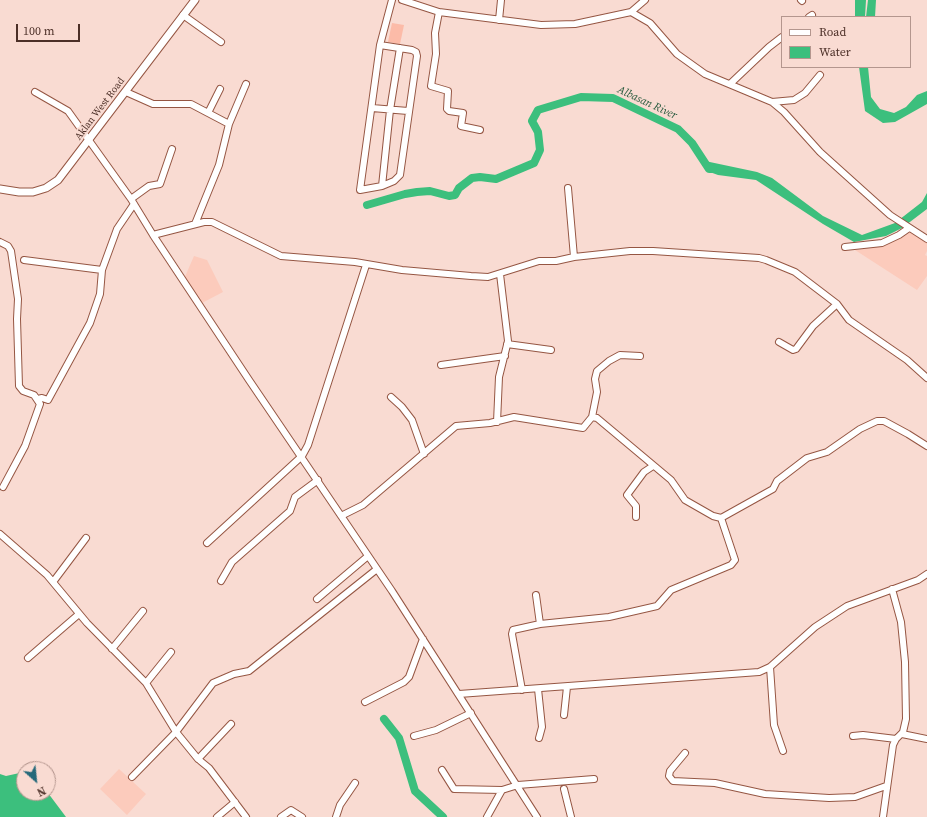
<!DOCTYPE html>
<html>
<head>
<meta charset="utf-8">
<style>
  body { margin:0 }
  #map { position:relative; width:927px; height:817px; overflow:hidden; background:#f9dbd2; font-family:"Source Serif 4",serif }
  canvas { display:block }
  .legend { position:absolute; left:781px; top:16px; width:130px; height:52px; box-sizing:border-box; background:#f9dbd2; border:1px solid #b4968e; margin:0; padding:5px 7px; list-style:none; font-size:12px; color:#4c2f27 }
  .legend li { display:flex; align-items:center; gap:8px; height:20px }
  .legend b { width:20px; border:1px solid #b4968e }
  .north { position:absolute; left:16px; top:761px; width:40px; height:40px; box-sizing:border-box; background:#f9dbd2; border:1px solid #b4968e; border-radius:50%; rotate:153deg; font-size:11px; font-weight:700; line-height:16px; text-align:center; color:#4c2f27 }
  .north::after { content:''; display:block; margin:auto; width:14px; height:18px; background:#25697a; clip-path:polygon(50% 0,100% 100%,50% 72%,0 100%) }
  .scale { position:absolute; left:16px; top:24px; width:64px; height:18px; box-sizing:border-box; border:2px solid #4c2f27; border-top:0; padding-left:5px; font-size:12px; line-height:14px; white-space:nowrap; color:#4c2f27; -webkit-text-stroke:3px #f9dbd2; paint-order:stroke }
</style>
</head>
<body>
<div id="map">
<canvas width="927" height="817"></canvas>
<ul class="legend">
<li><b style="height:5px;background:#fff"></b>Road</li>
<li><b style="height:11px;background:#3cbf7d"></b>Water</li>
</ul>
<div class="north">N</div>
<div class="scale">100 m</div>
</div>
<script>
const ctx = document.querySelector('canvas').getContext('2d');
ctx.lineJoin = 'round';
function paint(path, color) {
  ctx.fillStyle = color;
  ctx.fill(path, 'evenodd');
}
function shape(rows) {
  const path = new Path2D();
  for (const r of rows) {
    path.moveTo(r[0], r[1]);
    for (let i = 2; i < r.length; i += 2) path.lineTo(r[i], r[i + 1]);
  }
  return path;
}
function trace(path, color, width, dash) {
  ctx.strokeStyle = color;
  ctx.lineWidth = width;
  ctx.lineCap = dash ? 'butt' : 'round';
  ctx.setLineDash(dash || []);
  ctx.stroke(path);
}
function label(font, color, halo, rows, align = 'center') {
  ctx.font = font + ' "Source Serif 4",serif';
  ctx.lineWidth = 4;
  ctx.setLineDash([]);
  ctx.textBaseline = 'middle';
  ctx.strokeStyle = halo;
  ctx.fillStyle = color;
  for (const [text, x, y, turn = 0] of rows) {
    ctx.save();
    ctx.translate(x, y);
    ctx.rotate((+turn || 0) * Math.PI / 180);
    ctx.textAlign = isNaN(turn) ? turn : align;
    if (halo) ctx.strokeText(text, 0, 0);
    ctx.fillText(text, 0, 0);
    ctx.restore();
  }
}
const built = shape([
  [910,230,927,241,927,251,925,255,927,256,927,276,917,290,855,250,882,245],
  [194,256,207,260,223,292,200,304,184,279],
  [119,769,146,794,127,815,100,789]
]);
const green = shape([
  [392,23,404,25,400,44,388,42]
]);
const water = shape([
  [855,0,866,0,865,17,855,17],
  [868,0,876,0,875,17,866,17],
  [859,67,868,67,871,97,880,109,894,113,906,107,917,95,927,91,927,104,895,122,883,123,865,111],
  [705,161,757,172,772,178,823,216,862,235,895,223,922,202,927,193,927,209,902,228,886,236,854,242,823,224,756,180,718,175,707,171],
  [24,772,24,793,48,793,66,817,0,817,0,774,6,776]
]);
const river = shape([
  [367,205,405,194,417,192,430,191,449,196,455,195,459,188,472,178,480,177,496,179,534,163,540,150,538,132,532,121,538,110,581,97,613,98,678,129,692,143,709,169,713,169],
  [384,719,399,738,415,791,443,817]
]);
const minor = shape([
  [402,0,439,12,541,25,575,24,631,12,650,23,677,54,705,74,772,102,784,112,820,152,890,215,927,239],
  [801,0,802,1],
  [439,12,435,33,436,54,431,86,448,91,447,109,449,111,463,113,461,126,480,130],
  [631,12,645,0],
  [183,15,221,42],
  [809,17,812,15],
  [499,20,501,0],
  [380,45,412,50,416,52,417,56,400,175,394,181,382,186,360,190,380,45,392,0],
  [730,84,769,47,782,37],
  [35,92,68,111,131,199,153,235,249,380,392,591,537,817],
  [126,92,153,104,191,104,229,124],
  [772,102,794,100,805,93,820,75],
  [372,108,408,111],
  [208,113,220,89],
  [382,186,390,110,400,48],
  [568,188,574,257],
  [131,199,149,186,160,184,172,149],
  [195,224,219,165,229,124,246,84],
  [153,235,204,222,212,222,281,256,355,262,402,270,471,276,488,277,539,261,556,261,574,257,630,251,653,251,759,258,766,260,795,272,837,304,849,320,907,360,927,378],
  [0,242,8,246,11,251,18,299,17,319,19,386,23,391,34,395,40,404,25,446,3,487],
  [845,247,882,243,899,235,909,228],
  [24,260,102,270,117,229,134,204],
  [779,342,793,350,796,349,813,326,837,304],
  [507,344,551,350],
  [441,365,505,356],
  [391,397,402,407,412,420,424,454],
  [38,399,42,398,48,400,90,323,100,294,102,270],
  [592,417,597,392,595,379,597,371,609,361,620,355,640,356],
  [497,422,499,377,508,341,500,274],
  [341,516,363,505,456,426,490,423,514,417,583,428,592,417,597,418,671,480,685,500,713,516,721,518,773,489,777,481,807,458,827,452,860,429,877,421,884,421,908,434,927,446],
  [636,517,636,506,627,495,644,472,653,466],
  [0,534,47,575,87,623,146,683,176,732,198,759,209,768,246,817],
  [207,543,302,456,308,445,366,265],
  [221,581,232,562,290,511,295,497,318,480],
  [53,582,86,538],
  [536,595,540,624],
  [317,599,368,556],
  [112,649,143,611],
  [28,658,79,614],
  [770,667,774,725,783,751],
  [146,683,171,652],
  [538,689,542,727,539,738],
  [522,690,512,634,513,630,540,624,609,617,657,606,671,590,731,565,735,560,721,518],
  [459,694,759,672,770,667,815,627,847,606,918,580,927,574],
  [365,702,404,682,409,677,423,639],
  [564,715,567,687],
  [902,734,927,739],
  [414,736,436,730,471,713],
  [853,736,863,735,896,739],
  [685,753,670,771,669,776,673,781,715,783,765,794,829,798,855,797,886,786],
  [198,759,231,724],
  [442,770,454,789,502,790],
  [132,777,176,732,213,683,234,674,249,671,377,569],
  [564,789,571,817],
  [217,817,235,802],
  [281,817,291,810,302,817],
  [336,817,340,805,355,783],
  [487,817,502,790,518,785,594,779],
  [883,817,893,745,896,739,903,732,906,719,905,662,901,622,892,589]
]);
const major = shape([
  [0,189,19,192,33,192,46,188,58,180,195,0]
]);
const streetNames = [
  ["Aklan West Road",100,109,-53]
];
const waterNames = [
  ["Albasan River",647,103,25]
];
paint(built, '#fccbbc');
paint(green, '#fcbba8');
paint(water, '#3cbf7d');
trace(river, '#3cbf7d', 8);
trace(minor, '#955643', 8);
trace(major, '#955643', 9);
trace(minor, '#fff', 6);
trace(major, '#fff', 7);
label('10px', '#4c2f27', '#f9dbd2', streetNames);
label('italic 11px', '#2a5b3f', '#f9dbd2', waterNames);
</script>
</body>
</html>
